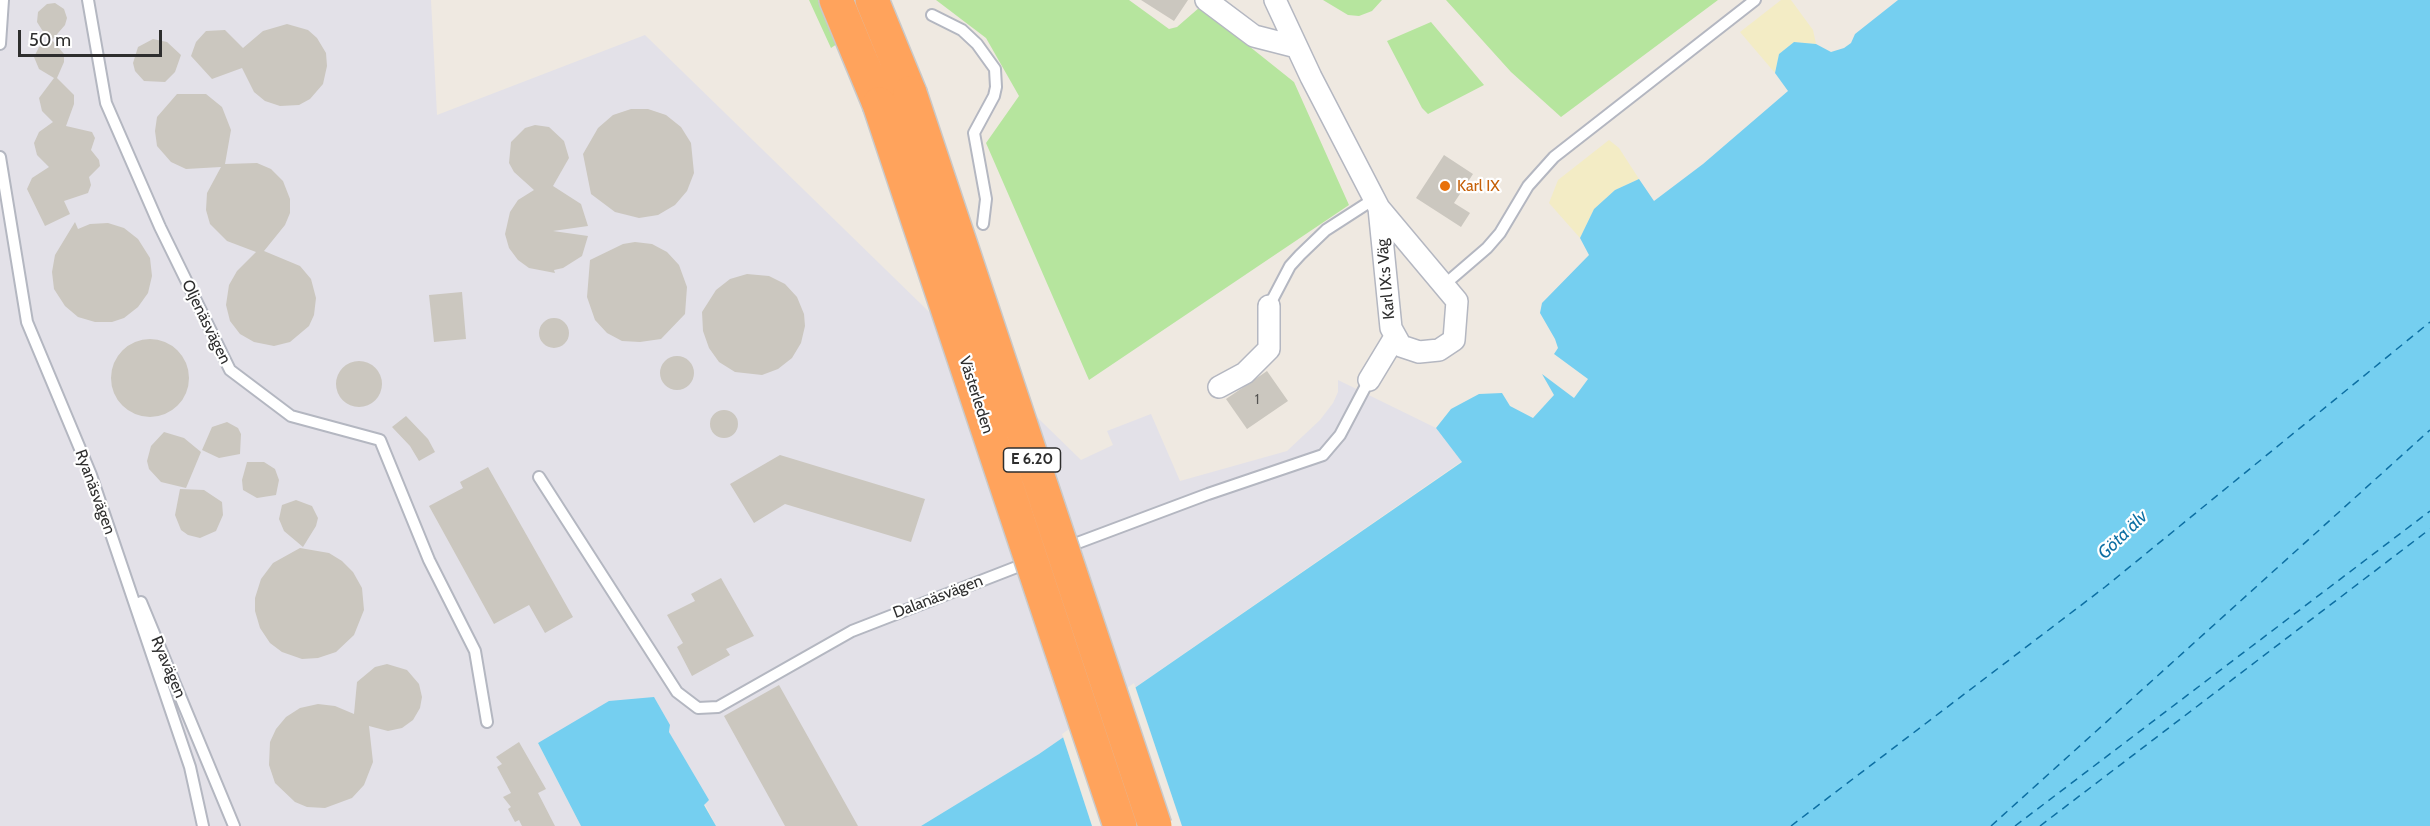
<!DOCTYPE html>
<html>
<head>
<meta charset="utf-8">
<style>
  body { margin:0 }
  #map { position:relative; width:2430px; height:826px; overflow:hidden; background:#efe9e1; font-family:Cabin,sans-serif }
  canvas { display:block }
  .scale { position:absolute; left:18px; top:30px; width:144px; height:27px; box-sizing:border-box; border:3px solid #2e2e2e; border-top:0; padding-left:8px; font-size:18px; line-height:21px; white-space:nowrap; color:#2e2e2e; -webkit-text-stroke:4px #fff; paint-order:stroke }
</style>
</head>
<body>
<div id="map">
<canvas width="2430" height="826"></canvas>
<div class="scale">50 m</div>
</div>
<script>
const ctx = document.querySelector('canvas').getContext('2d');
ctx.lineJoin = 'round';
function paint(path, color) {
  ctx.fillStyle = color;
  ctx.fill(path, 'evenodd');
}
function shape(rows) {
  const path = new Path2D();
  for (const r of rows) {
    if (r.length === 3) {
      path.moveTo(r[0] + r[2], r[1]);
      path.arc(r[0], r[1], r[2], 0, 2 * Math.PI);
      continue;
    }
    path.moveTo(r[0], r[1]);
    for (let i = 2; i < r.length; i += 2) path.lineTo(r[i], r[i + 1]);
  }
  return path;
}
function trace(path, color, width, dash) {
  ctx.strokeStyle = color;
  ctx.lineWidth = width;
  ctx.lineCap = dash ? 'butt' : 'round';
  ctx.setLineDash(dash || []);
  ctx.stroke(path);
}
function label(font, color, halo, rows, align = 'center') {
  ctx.font = font + ' Cabin,sans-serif';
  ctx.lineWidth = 4.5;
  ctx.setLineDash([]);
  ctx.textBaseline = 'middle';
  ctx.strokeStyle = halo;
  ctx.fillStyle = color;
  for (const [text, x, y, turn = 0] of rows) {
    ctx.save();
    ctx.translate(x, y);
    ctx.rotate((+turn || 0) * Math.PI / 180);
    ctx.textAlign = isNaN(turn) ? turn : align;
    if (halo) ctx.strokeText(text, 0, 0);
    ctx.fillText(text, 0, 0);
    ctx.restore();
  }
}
const industrial = shape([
  [0,0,431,0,437,115,645,35,1081,460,1113,445,1107,431,1151,414,1180,481,1287,451,1320,420,1333,403,1338,392,1338,380,1436,428,1462,461,1039,754,921,826,716,826,669,732,670,725,538,743,581,826,0,826]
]);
const green = shape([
  [809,0,818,0,837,44,831,48],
  [936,0,1129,0,1169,29,1177,27,1200,7,1294,82,1349,205,1089,380,986,143,1019,96,986,38],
  [1323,0,1382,0,1372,11,1359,16,1348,15],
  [1446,0,1718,0,1561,117,1511,72],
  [1431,22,1484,85,1428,114,1422,108,1387,41]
]);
const sand = shape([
  [1781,0,1791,0,1813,30,1816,44,1794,42,1779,54,1775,73,1740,32],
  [1609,140,1619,148,1639,179,1615,190,1594,209,1580,238,1549,203,1558,180]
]);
const water = shape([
  [1898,0,2430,0,2430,826,921,826,1039,754,1462,462,1436,428,1451,409,1479,394,1502,393,1510,406,1533,418,1554,395,1542,374,1574,398,1588,379,1554,354,1558,348,1555,339,1540,313,1542,303,1589,255,1580,238,1594,209,1615,190,1639,179,1654,201,1703,164,1788,91,1775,73,1779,54,1794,42,1816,44,1831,52,1844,48,1851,43,1855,34],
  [654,697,670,725,669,732,709,800,704,805,716,826,581,826,538,743,609,701]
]);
const pier = shape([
  [1134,683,1182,826,1092,826,1062,734]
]);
const ferry = shape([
  [1791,826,2105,587,2430,322],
  [1991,826,2430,430],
  [2015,826,2430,511],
  [2040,826,2430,529]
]);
const building = shape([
  [1141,0,1188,0,1174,21],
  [55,3,64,9,67,18,65,25,52,40,64,54,64,62,57,78,74,95,74,104,66,126,92,132,95,138,91,150,99,160,100,166,89,177,91,185,88,193,64,201,70,214,45,226,27,189,32,178,49,167,37,155,34,143,39,132,53,122,42,111,39,98,54,78,39,69,34,57,39,47,49,41,37,22,38,12,47,4],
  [287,24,308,30,317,38,326,53,327,66,323,84,310,99,299,105,280,106,265,101,254,92,242,68,212,79,191,56,196,42,206,31,225,30,243,48,263,31],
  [153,39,167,42,181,55,175,72,165,82,144,81,135,71,133,63,138,47],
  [177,94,206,94,222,107,231,130,225,164,257,163,271,169,283,181,290,199,290,213,285,225,264,251,300,266,311,279,316,298,314,315,309,326,290,342,274,346,254,342,240,334,230,321,226,305,229,285,237,271,256,252,227,241,210,224,206,210,207,193,221,167,186,169,171,162,157,146,155,131,157,117],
  [631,109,648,109,666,115,681,127,691,143,694,173,687,191,675,205,658,215,639,218,615,212,591,194,583,154,598,128,613,115],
  [535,125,549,127,564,141,569,158,553,186,581,204,588,226,553,231,588,236,582,256,563,268,554,270,555,273,529,268,518,260,509,248,505,234,510,212,518,200,534,190,514,172,509,163,511,142,525,128],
  [1444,155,1473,174,1454,203,1470,213,1461,227,1416,198],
  [75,222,78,229,90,224,108,223,124,228,138,239,150,258,152,276,148,293,138,307,124,318,112,322,95,322,78,317,65,306,54,289,52,272,55,255],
  [635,242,652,244,667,252,679,265,687,287,685,314,661,339,640,342,622,341,607,333,595,320,587,297,590,260,623,244],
  [747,274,769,276,785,284,797,297,804,314,805,326,801,343,792,358,778,369,762,375,735,372,719,362,709,348,703,331,702,312,716,290,730,279],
  [462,292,466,339,434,342,429,295],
  [554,333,15],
  [150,378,39],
  [677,373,17],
  [359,384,23],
  [1267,371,1288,401,1247,429,1226,399],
  [724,424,14],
  [406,416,428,439,435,452,419,461,410,446,392,427],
  [227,422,238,428,241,434,240,454,219,458,202,450,212,427],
  [164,432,184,438,201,452,186,488,161,482,149,469,147,461,151,446],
  [780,455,925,499,911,542,785,504,754,523,730,484],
  [247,462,264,462,275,469,279,480,276,495,257,498,243,490,242,480],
  [488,467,573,617,545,633,529,605,494,624,429,506,463,488,460,482],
  [180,489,204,490,222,502,223,515,216,531,200,538,188,535,181,530,175,515],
  [296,500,312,506,318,518,316,526,303,547,284,531,279,519,282,505],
  [300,548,329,553,342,561,353,572,362,588,364,610,354,635,336,652,318,658,302,659,282,652,270,643,260,628,255,611,255,598,261,579,273,563],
  [721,578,754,636,726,649,730,655,692,676,677,647,683,643,667,615,695,601,691,594],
  [387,664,407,670,419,684,422,697,420,708,413,720,402,728,388,731,369,726,373,762,364,785,352,798,325,808,307,807,295,802,275,783,269,765,270,742,276,729,286,717,300,708,318,704,335,706,354,714,357,682,375,667],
  [779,685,858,826,785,826,724,716],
  [519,742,546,789,538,793,555,826,522,826,519,820,515,822,508,809,511,807,503,797,511,793,497,767,502,764,496,757]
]);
const lane = shape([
  [88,0,106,103,160,227,230,370,291,416,380,440,429,560,475,651,487,722],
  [932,15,962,30,977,44,995,69,996,87,994,96,974,133,986,199,983,224],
  [0,44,3,0],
  [0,157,27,322,91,475,190,767,203,826],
  [1444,285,1487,248,1500,233,1528,186,1554,157,1755,0],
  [1269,306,1290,266,1300,255,1326,230,1374,199],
  [539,477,677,692,698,708,718,707,852,631,1027,563],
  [1064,548,1208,494,1323,455,1340,435,1369,380],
  [141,602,234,826]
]);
const street = shape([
  [1206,0,1254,36,1297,47],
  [1275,0,1311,77,1379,208,1457,301,1454,340,1439,350,1419,352,1401,346,1391,328,1379,208],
  [1369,380,1395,337],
  [1219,387,1245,373,1269,349,1269,306]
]);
const highway = shape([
  [836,0,879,104],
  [872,0,910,93]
]);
const highwayBridge = shape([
  [910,93,1155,826],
  [879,104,1120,826]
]);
const markers = [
  [1445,186,6,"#e8710a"]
];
const numberNames = [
  ["1",1257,400]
];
const shields = [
  [1032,460,57]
];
const shieldNames = [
  ["E 6.20",1032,460]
];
const foodNames = [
  ["Karl IX",1457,186]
];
const streetNames = [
  ["Karl IX:s Väg",1386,279,-95],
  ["Oljenäsvägen",206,322,64],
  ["Västerleden",976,395,72],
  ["Ryanäsvägen",95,492,70],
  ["Dalanäsvägen",938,597,-21],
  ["Ryavägen",168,667,67]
];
const waterNames = [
  ["Göta älv",2123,535,-44]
];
paint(industrial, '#e3e1e8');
paint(green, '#b6e59e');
paint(sand, '#f3ecc5');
paint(water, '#75cff0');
paint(pier, '#efe9e1');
trace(ferry, '#0d6fa3', 1.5, [8, 6]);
paint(building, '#cbc7bf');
trace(lane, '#b4b7c1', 14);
trace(street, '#b4b7c1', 24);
trace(highway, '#c9c9c9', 36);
trace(lane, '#fff', 10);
trace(street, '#fff', 21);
trace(highway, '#ffa35c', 33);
trace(highwayBridge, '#c9c9c9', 36, []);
trace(highwayBridge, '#ffa35c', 33);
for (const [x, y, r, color] of markers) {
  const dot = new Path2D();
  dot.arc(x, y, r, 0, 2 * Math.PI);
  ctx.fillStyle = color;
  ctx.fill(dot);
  trace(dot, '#fff', 2);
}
label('14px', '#555452', null, numberNames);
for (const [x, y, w] of shields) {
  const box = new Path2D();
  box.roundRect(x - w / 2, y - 12, w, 24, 4.5);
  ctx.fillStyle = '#fff';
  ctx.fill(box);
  trace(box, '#2e2e2e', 1.5);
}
label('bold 15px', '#2e2e2e', null, shieldNames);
label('16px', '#c56008', '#fff', foodNames, 'left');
label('16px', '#2e2e2e', '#fff', streetNames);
label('italic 18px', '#0d6fa3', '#fff', waterNames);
</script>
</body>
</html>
